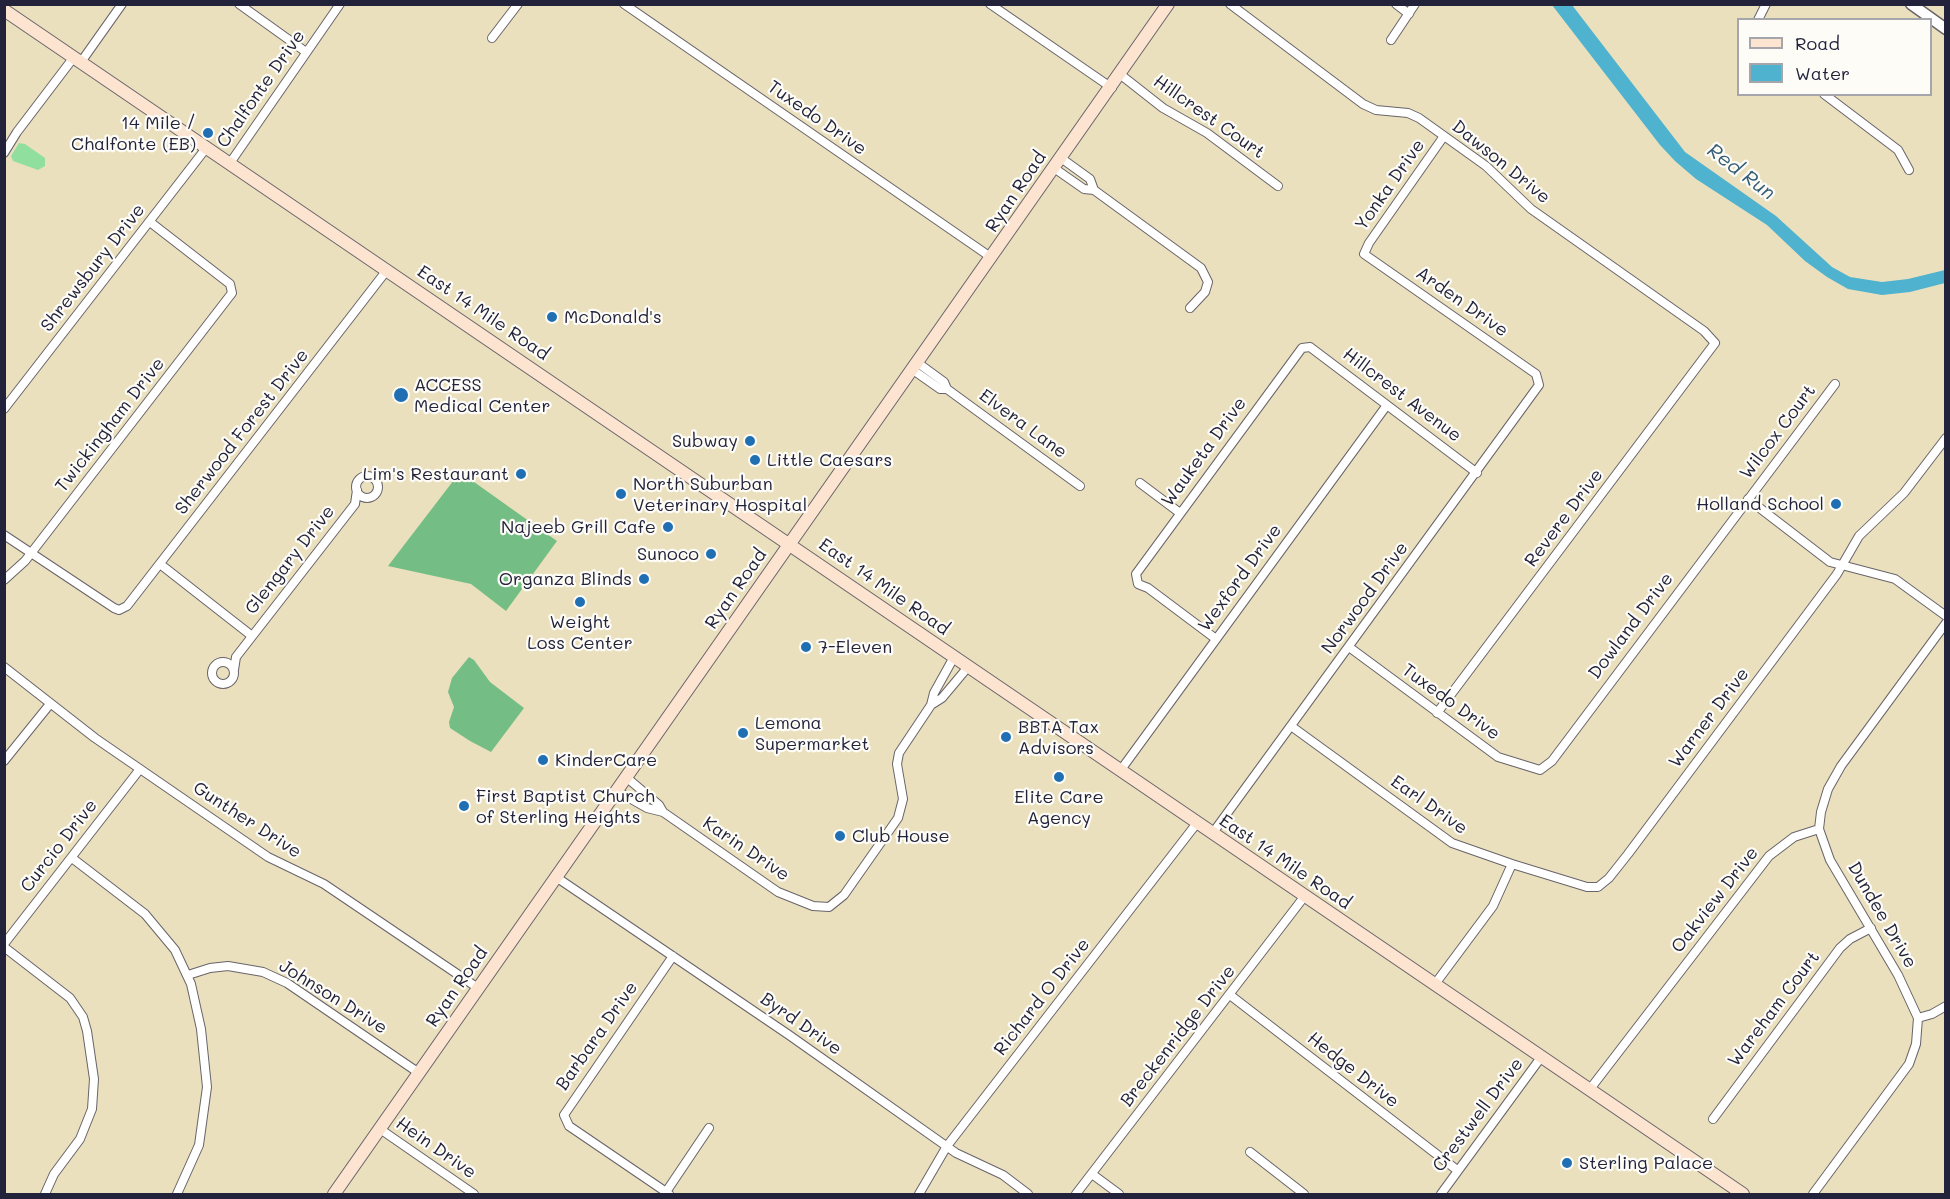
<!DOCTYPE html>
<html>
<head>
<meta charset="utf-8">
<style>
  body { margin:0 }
  #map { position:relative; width:1950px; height:1199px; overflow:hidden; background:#ebe0be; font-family:Mali,sans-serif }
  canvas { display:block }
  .frame { position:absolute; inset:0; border:6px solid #22223b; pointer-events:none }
  .legend { position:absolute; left:1737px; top:18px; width:195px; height:78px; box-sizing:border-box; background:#fdfcf7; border:2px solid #a5a5ac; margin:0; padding:8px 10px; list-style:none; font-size:18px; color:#22223b }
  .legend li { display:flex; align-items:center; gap:12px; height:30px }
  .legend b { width:30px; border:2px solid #a5a5ac }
</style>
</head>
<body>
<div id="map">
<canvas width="1950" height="1199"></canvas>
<div class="frame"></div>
<ul class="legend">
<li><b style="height:8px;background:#fde4d1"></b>Road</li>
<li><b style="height:16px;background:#4fb2ce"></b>Water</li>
</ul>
</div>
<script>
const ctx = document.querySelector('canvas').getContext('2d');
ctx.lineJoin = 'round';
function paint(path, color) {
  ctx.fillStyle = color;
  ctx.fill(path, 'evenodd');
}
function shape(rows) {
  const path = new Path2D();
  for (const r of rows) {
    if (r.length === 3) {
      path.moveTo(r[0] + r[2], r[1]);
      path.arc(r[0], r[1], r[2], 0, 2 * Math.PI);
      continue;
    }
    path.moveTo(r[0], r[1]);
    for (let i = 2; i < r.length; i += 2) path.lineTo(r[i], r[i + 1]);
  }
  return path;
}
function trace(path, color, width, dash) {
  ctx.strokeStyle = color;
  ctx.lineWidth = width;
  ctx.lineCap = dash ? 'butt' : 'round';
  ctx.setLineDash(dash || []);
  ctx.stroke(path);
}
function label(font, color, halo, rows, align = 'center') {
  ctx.font = font + ' Mali,sans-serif';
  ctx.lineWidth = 4.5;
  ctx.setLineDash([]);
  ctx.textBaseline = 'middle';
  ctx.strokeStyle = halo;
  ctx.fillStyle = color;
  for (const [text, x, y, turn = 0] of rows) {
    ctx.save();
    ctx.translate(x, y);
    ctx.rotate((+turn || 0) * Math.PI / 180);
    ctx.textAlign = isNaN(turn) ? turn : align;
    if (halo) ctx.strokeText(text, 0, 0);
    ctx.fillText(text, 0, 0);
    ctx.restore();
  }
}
const green = shape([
  [19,143,25,144,45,158,45,166,38,170,13,161,11,156]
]);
const forest = shape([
  [460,472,557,541,506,611,471,584,388,566],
  [469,657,474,660,490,682,524,708,491,752,470,741,450,728,449,722,454,707,448,692,452,678]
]);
const water = shape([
  [1552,5,1572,5,1685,152,1776,216,1832,267,1850,277,1882,282,1908,279,1945,270,1945,283,1910,292,1882,295,1848,289,1827,277,1805,261,1767,225,1696,179,1675,161,1660,145]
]);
const minor = shape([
  [239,4,306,52],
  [624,4,992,258],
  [990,4,1112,88],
  [1230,4,1363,104,1376,110,1408,113,1419,118,1486,166,1531,209,1704,331,1715,343,1437,713],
  [1396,4,1409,14],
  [1758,20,1766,4],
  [492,38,518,4],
  [1391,40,1415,4],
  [81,62,122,4],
  [1121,75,1163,108,1207,133,1278,186],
  [1824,94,1898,150,1909,170],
  [4,153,17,132,74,57],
  [1061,158,1090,179,1094,190],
  [230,163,340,4],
  [1054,168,1084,189,1094,190,1201,268,1208,282,1205,292,1190,308],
  [918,363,944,382,947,389,1080,486],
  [913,370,940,389,947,389],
  [4,409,207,147],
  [367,487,11],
  [1140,483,1180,513],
  [1748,499,1830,562,1895,579,1946,616],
  [4,535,114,608,119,610,127,606,387,270],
  [160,564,252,636],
  [4,580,25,561,232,293,230,284,150,222],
  [1216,639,1148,588,1138,584,1136,574,1302,348,1310,347,1477,473],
  [1349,647,1498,757,1540,770,1552,761,1835,384],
  [954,657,934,693,931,705,942,698,968,667],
  [223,673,11],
  [4,667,95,738,268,857,324,884,478,988],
  [234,670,236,657,355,504,357,490],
  [1291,726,1452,843,1512,864,1587,887,1598,887,1609,878,1628,854,1837,574,1859,536,1904,493,1946,438],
  [4,761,50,704],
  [1120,771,1387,405],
  [617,791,647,808,663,812,659,805,626,777],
  [663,812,778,892,813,906,829,907,844,895,898,818,903,799,897,764,899,753,931,705],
  [1212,834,1539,385,1536,374,1364,254,1369,243,1444,136],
  [72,858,145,914,175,950,191,984,201,1029,207,1087,199,1145,177,1194],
  [556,877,789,1035,956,1153,1003,1175,1028,1194],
  [4,944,140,769],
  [4,947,70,998,83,1017,87,1031,94,1079,92,1109,80,1139,54,1174,45,1194],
  [188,975,210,968,228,966,263,972,287,983,419,1073],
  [1435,984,1493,906,1512,864],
  [1230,995,1457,1170],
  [1918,1018,1932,1014,1946,1006],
  [1590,1089,1769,856,1794,837,1819,829],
  [1713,1119,1840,948,1850,939,1871,928],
  [380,1129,474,1194],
  [1250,1152,1304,1194],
  [1092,1174,1119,1194],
  [666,1192,709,1128],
  [669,1194,569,1126,564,1115,673,956],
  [919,1194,947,1146,1197,823],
  [1076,1194,1304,897],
  [1441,1194,1542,1056],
  [1813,1194,1909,1064,1916,1044,1918,1018,1898,975,1830,860,1819,829,1821,812,1828,789,1841,766,1946,623]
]);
const tertiary = shape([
  [1911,4,1946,29]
]);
const secondary = shape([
  [4,10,1743,1194],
  [334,1194,1168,4]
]);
const markers = [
  [208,133,6,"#1f6fb2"],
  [552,317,6,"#1f6fb2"],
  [401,395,8,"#1f6fb2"],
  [750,441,6,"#1f6fb2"],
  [755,460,6,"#1f6fb2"],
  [521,474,6,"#1f6fb2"],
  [621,494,6,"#1f6fb2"],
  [1836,504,6,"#1f6fb2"],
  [668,527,6,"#1f6fb2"],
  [711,554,6,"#1f6fb2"],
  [644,579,6,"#1f6fb2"],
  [580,602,6,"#1f6fb2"],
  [806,647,6,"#1f6fb2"],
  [743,733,6,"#1f6fb2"],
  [1006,737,6,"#1f6fb2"],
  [543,760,6,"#1f6fb2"],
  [1059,777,6,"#1f6fb2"],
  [464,806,6,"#1f6fb2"],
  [840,836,6,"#1f6fb2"],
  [1567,1163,6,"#1f6fb2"]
];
const streetNames = [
  ["Chalfonte Drive",261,89,-55],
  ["Hillcrest Court",1209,117,35],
  ["Tuxedo Drive",817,118,35],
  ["Dawson Drive",1501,162,39],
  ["Yonka Drive",1390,185,-55],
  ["Ryan Road",1016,192,-56],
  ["Shrewsbury Drive",93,268,-52],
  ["Arden Drive",1462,302,35],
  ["East 14 Mile Road",483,313,34],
  ["Hillcrest Avenue",1402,395,37],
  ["Elvera Lane",1023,424,36],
  ["Twickingham Drive",110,425,-52],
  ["Sherwood Forest Drive",242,432,-52],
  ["Wilcox Court",1778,432,-53],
  ["Wauketa Drive",1204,452,-54],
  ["Revere Drive",1564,518,-53],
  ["Glengary Drive",290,560,-52],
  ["Wexford Drive",1240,578,-54],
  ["East 14 Mile Road",884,587,35],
  ["Ryan Road",736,589,-55],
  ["Norwood Drive",1365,598,-54],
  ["Dowland Drive",1631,626,-53],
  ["Tuxedo Drive",1451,702,36],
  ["Warner Drive",1709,718,-53],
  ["Earl Drive",1429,805,35],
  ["Gunther Drive",247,820,33],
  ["Curcio Drive",59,846,-52],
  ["Karin Drive",746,849,34],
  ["East 14 Mile Road",1285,862,34],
  ["Oakview Drive",1715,900,-52],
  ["Dundee Drive",1882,915,60],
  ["Ryan Road",457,987,-55],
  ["Johnson Drive",333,997,32],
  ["Richard O Drive",1042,997,-52],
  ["Wareham Court",1774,1009,-53],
  ["Byrd Drive",801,1024,35],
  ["Barbara Drive",597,1036,-55],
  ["Breckenridge Drive",1178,1036,-52],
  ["Hedge Drive",1353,1070,38],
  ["Crestwell Drive",1478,1115,-53],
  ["Hein Drive",436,1148,35]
];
const poiNames = [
  ["14 Mile /",196,123,"right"],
  ["Chalfonte (EB)",196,144,"right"],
  ["McDonald's",564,317],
  ["ACCESS",414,385],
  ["Medical Center",414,406],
  ["Subway",738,441,"right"],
  ["Little Caesars",767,460],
  ["Lim's Restaurant",509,474,"right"],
  ["North Suburban",633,484],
  ["Veterinary Hospital",633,505],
  ["Holland School",1824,504,"right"],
  ["Najeeb Grill Cafe",656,527,"right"],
  ["Sunoco",699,554,"right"],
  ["Organza Blinds",632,579,"right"],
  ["Weight",580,622,"center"],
  ["Loss Center",580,643,"center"],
  ["7-Eleven",818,647],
  ["Lemona",755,723],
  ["Supermarket",755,744],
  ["BBTA Tax",1018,727],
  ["Advisors",1018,748],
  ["KinderCare",555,760],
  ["First Baptist Church",476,796],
  ["of Sterling Heights",476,817],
  ["Elite Care",1059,797,"center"],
  ["Agency",1059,818,"center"],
  ["Club House",852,836],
  ["Sterling Palace",1579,1163]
];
const waterNames = [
  ["Red Run",1741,172,37]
];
paint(green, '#90df9e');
paint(forest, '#74be85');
paint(water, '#4fb2ce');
trace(minor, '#686469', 10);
trace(tertiary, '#686469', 13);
trace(secondary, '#686469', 14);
trace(minor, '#fff', 8);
trace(tertiary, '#fff', 10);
trace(secondary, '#fde4d1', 12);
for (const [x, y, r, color] of markers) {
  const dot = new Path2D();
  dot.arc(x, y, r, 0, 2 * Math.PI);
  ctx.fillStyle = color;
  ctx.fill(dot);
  trace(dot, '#fdfcf7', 2);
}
label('18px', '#22223b', '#fdfcf7', streetNames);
label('18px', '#22223b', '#fdfcf7', poiNames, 'left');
label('italic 20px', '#345c76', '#fdfcf7', waterNames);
</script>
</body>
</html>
